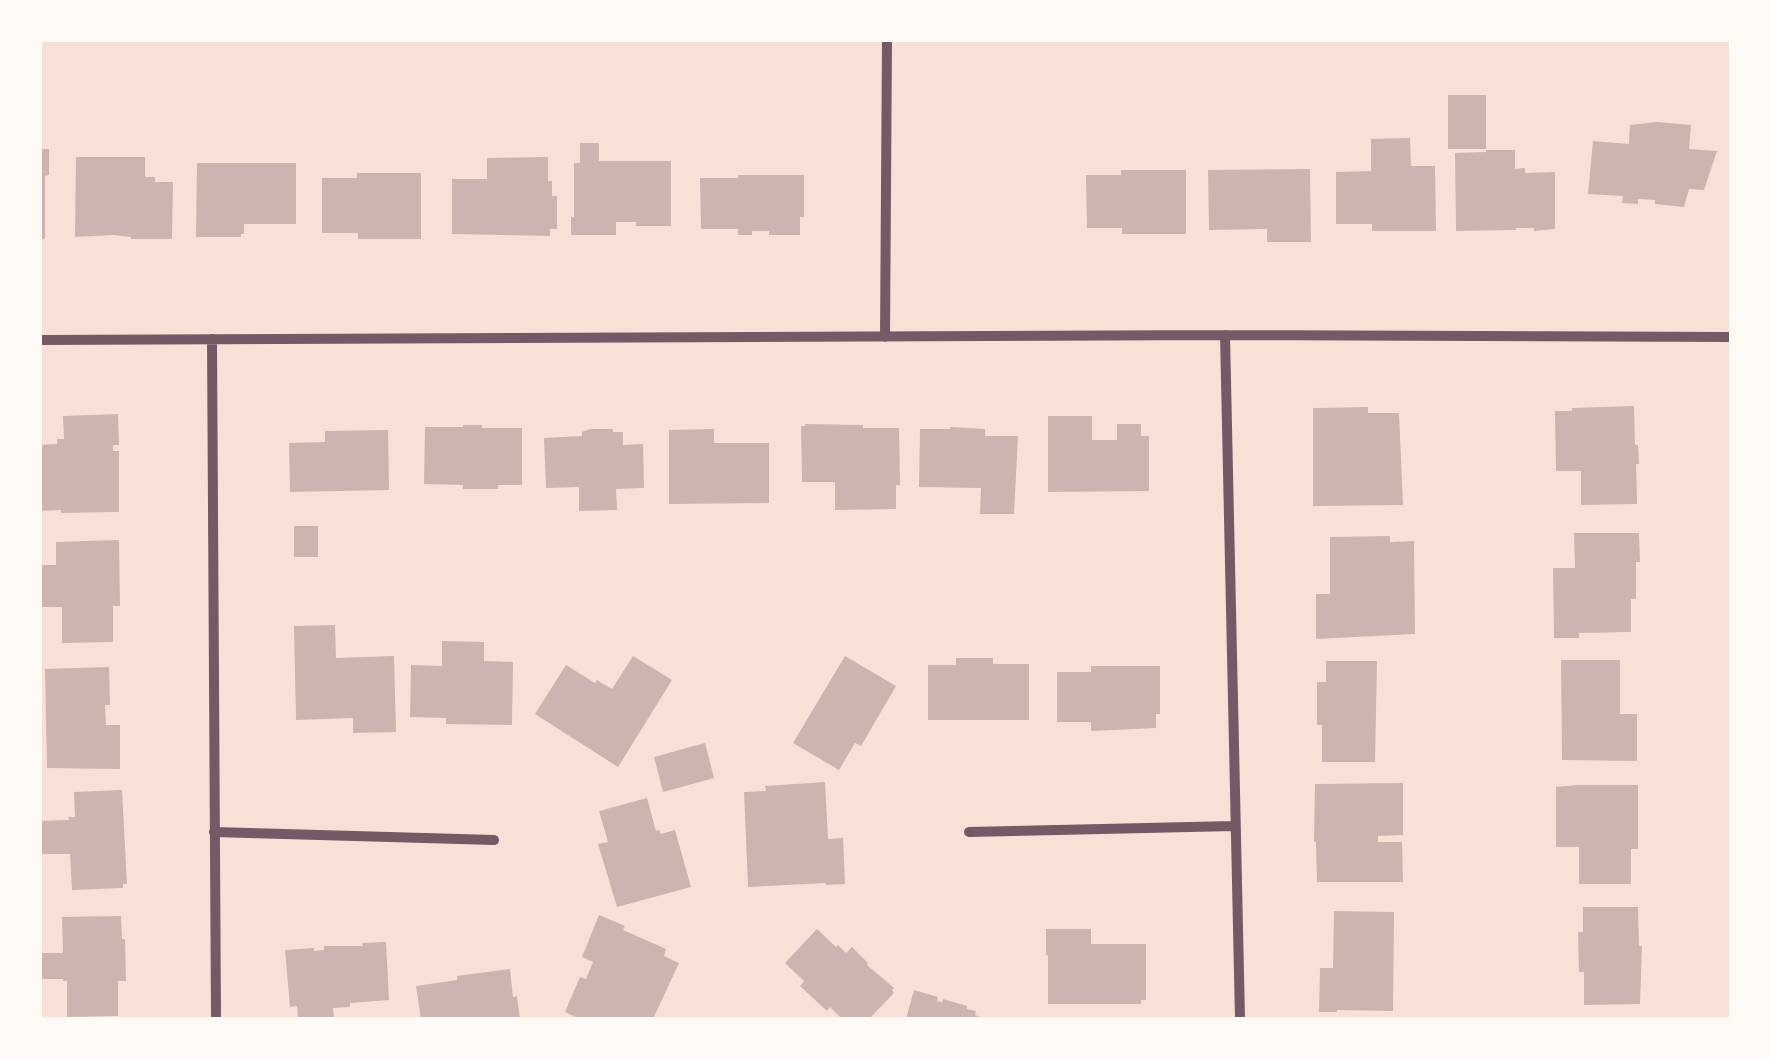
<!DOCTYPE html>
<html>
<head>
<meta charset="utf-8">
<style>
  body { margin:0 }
  #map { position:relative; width:1771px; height:1059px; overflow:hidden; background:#f7e1d7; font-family:Commissioner,sans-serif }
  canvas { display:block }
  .frame { position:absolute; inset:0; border:42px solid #fffaf5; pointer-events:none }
</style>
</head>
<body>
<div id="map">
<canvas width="1771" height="1059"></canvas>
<div class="frame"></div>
</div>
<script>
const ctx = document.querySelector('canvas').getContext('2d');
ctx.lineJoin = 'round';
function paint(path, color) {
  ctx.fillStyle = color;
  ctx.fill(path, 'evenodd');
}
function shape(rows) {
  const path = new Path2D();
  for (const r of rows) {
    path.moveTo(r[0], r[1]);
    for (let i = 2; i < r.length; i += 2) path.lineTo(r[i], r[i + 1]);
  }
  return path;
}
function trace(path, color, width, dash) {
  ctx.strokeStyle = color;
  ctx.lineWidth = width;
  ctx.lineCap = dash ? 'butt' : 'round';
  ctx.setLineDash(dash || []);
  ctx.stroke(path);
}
const building = shape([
  [1448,95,1486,95,1486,149,1448,149],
  [1657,122,1691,125,1689,149,1717,151,1704,190,1689,189,1684,207,1655,204,1655,200,1638,199,1638,204,1622,203,1623,196,1588,194,1593,141,1629,144,1630,125],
  [1410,138,1411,166,1435,166,1436,231,1372,231,1372,224,1336,224,1336,172,1371,171,1371,139],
  [580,143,599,143,599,161,671,161,671,226,636,226,636,222,616,222,616,235,571,235,571,217,574,217,574,163,580,163],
  [40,149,49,149,49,175,45,176,45,239,40,239],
  [1486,150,1515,150,1515,169,1525,168,1525,173,1555,172,1555,229,1534,231,1534,228,1516,228,1516,230,1456,231,1455,153,1486,152],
  [76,157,145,157,145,177,155,177,155,182,173,182,172,239,131,239,131,237,114,235,75,237],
  [548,157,548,181,552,181,552,196,557,196,557,229,550,229,550,236,452,234,452,179,487,179,487,158],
  [197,163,296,163,296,224,244,224,244,234,241,234,241,237,196,237],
  [1310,169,1311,242,1267,242,1267,229,1209,230,1208,170],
  [1121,170,1186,170,1186,234,1122,234,1122,228,1087,228,1086,175,1121,175],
  [357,173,421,173,421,239,358,239,358,233,322,233,322,178,357,178],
  [738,175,804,175,804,217,800,217,800,235,769,235,769,231,752,231,752,235,738,235,738,229,701,229,700,178,738,178],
  [1634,406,1635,445,1638,445,1639,464,1636,464,1637,504,1581,505,1581,471,1556,471,1555,411,1572,411,1572,408],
  [1368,407,1368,413,1399,413,1403,505,1313,506,1313,408],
  [118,414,119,445,113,445,113,451,119,451,119,512,61,513,61,510,41,511,40,445,57,444,57,439,64,439,63,416],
  [1048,416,1092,416,1092,440,1117,440,1117,424,1141,424,1141,436,1149,436,1149,491,1048,492],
  [805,424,863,425,863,428,899,428,900,485,896,485,896,509,835,510,835,482,802,482,801,426,805,426],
  [463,425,482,425,482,428,522,428,522,485,498,485,498,489,463,489,463,485,424,484,425,427,463,427],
  [950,427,985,429,985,436,1018,436,1014,514,980,514,981,488,919,487,920,429,950,429],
  [590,429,613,429,613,432,623,432,623,445,643,444,644,488,616,489,617,510,579,511,579,487,546,488,544,438,582,436,582,432],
  [714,429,714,443,769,443,769,503,669,504,669,430],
  [388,430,389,490,290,492,289,443,325,442,325,431],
  [294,526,318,526,318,557,294,557],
  [1574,533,1639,533,1640,562,1636,562,1636,599,1631,599,1631,632,1579,633,1579,638,1554,638,1553,568,1575,568],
  [1390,536,1390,542,1414,541,1415,634,1316,639,1316,594,1330,594,1330,537],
  [119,540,120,606,113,606,113,642,62,643,62,607,40,607,40,565,56,565,56,542],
  [335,625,336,658,394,656,396,732,353,733,353,718,296,720,294,626],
  [442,641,484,642,484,661,513,662,512,725,446,724,446,718,410,717,411,665,442,666],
  [633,656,672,680,618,767,535,714,566,665,595,683,597,680,612,689],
  [845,656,896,686,861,746,855,743,839,770,793,743],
  [956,658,993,658,993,664,1029,664,1029,720,928,720,928,665,956,665],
  [1561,660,1620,660,1620,714,1637,714,1637,761,1562,760],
  [1326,661,1377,661,1375,762,1322,762,1322,725,1317,725,1317,682,1326,682],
  [1091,666,1160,666,1160,714,1156,714,1156,728,1091,731,1091,722,1057,722,1057,672,1091,672],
  [109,667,110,705,105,705,106,725,120,725,120,769,47,768,45,669],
  [705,743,714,778,663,792,654,757],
  [825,782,828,839,843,838,845,884,826,885,826,883,748,887,744,792,766,791,765,786],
  [1403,783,1403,835,1378,836,1378,842,1402,842,1403,882,1317,882,1316,842,1314,842,1315,784],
  [1577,785,1638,785,1638,849,1631,849,1631,884,1579,884,1579,847,1556,847,1556,787],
  [122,790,127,884,123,884,123,888,72,890,70,854,40,854,40,821,69,820,68,817,75,817,74,792],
  [647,798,656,831,659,830,661,834,675,830,691,887,617,907,598,844,608,842,599,811],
  [1583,907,1638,907,1639,946,1642,946,1640,1004,1584,1005,1584,972,1579,972,1578,932,1583,932],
  [1334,911,1394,912,1393,1011,1337,1010,1337,1012,1319,1012,1320,968,1333,968],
  [599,915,625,926,623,930,666,949,664,956,679,963,653,1019,580,1019,565,1012,580,977,586,979,593,962,582,957],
  [121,916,122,939,125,939,126,981,118,981,118,1016,67,1017,67,981,63,981,63,979,40,979,40,953,63,953,62,917],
  [817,929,836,947,838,945,846,953,852,947,868,963,867,965,894,988,892,990,894,993,869,1019,842,1019,830,1007,827,1011,800,986,804,981,785,963],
  [1046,929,1091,929,1091,944,1146,944,1146,1000,1141,1000,1141,1004,1048,1004,1048,955,1046,955],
  [386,942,389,1000,350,1003,350,1007,333,1008,334,1019,298,1019,297,1006,290,1007,285,950,314,948,314,951,324,950,324,946,363,946,362,943],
  [510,969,513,997,517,996,520,1019,421,1019,416,986,457,980,457,976],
  [914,990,938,997,937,1001,942,1002,943,999,967,1006,967,1009,976,1011,975,1015,986,1019,906,1019]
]);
const minor = shape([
  [1225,335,1240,1019],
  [885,337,887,40],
  [212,339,216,1019],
  [40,340,1225,335,1731,337],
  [214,832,494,840],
  [969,832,1234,826]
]);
paint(building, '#ccb4b1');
trace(minor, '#755966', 10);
</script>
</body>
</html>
